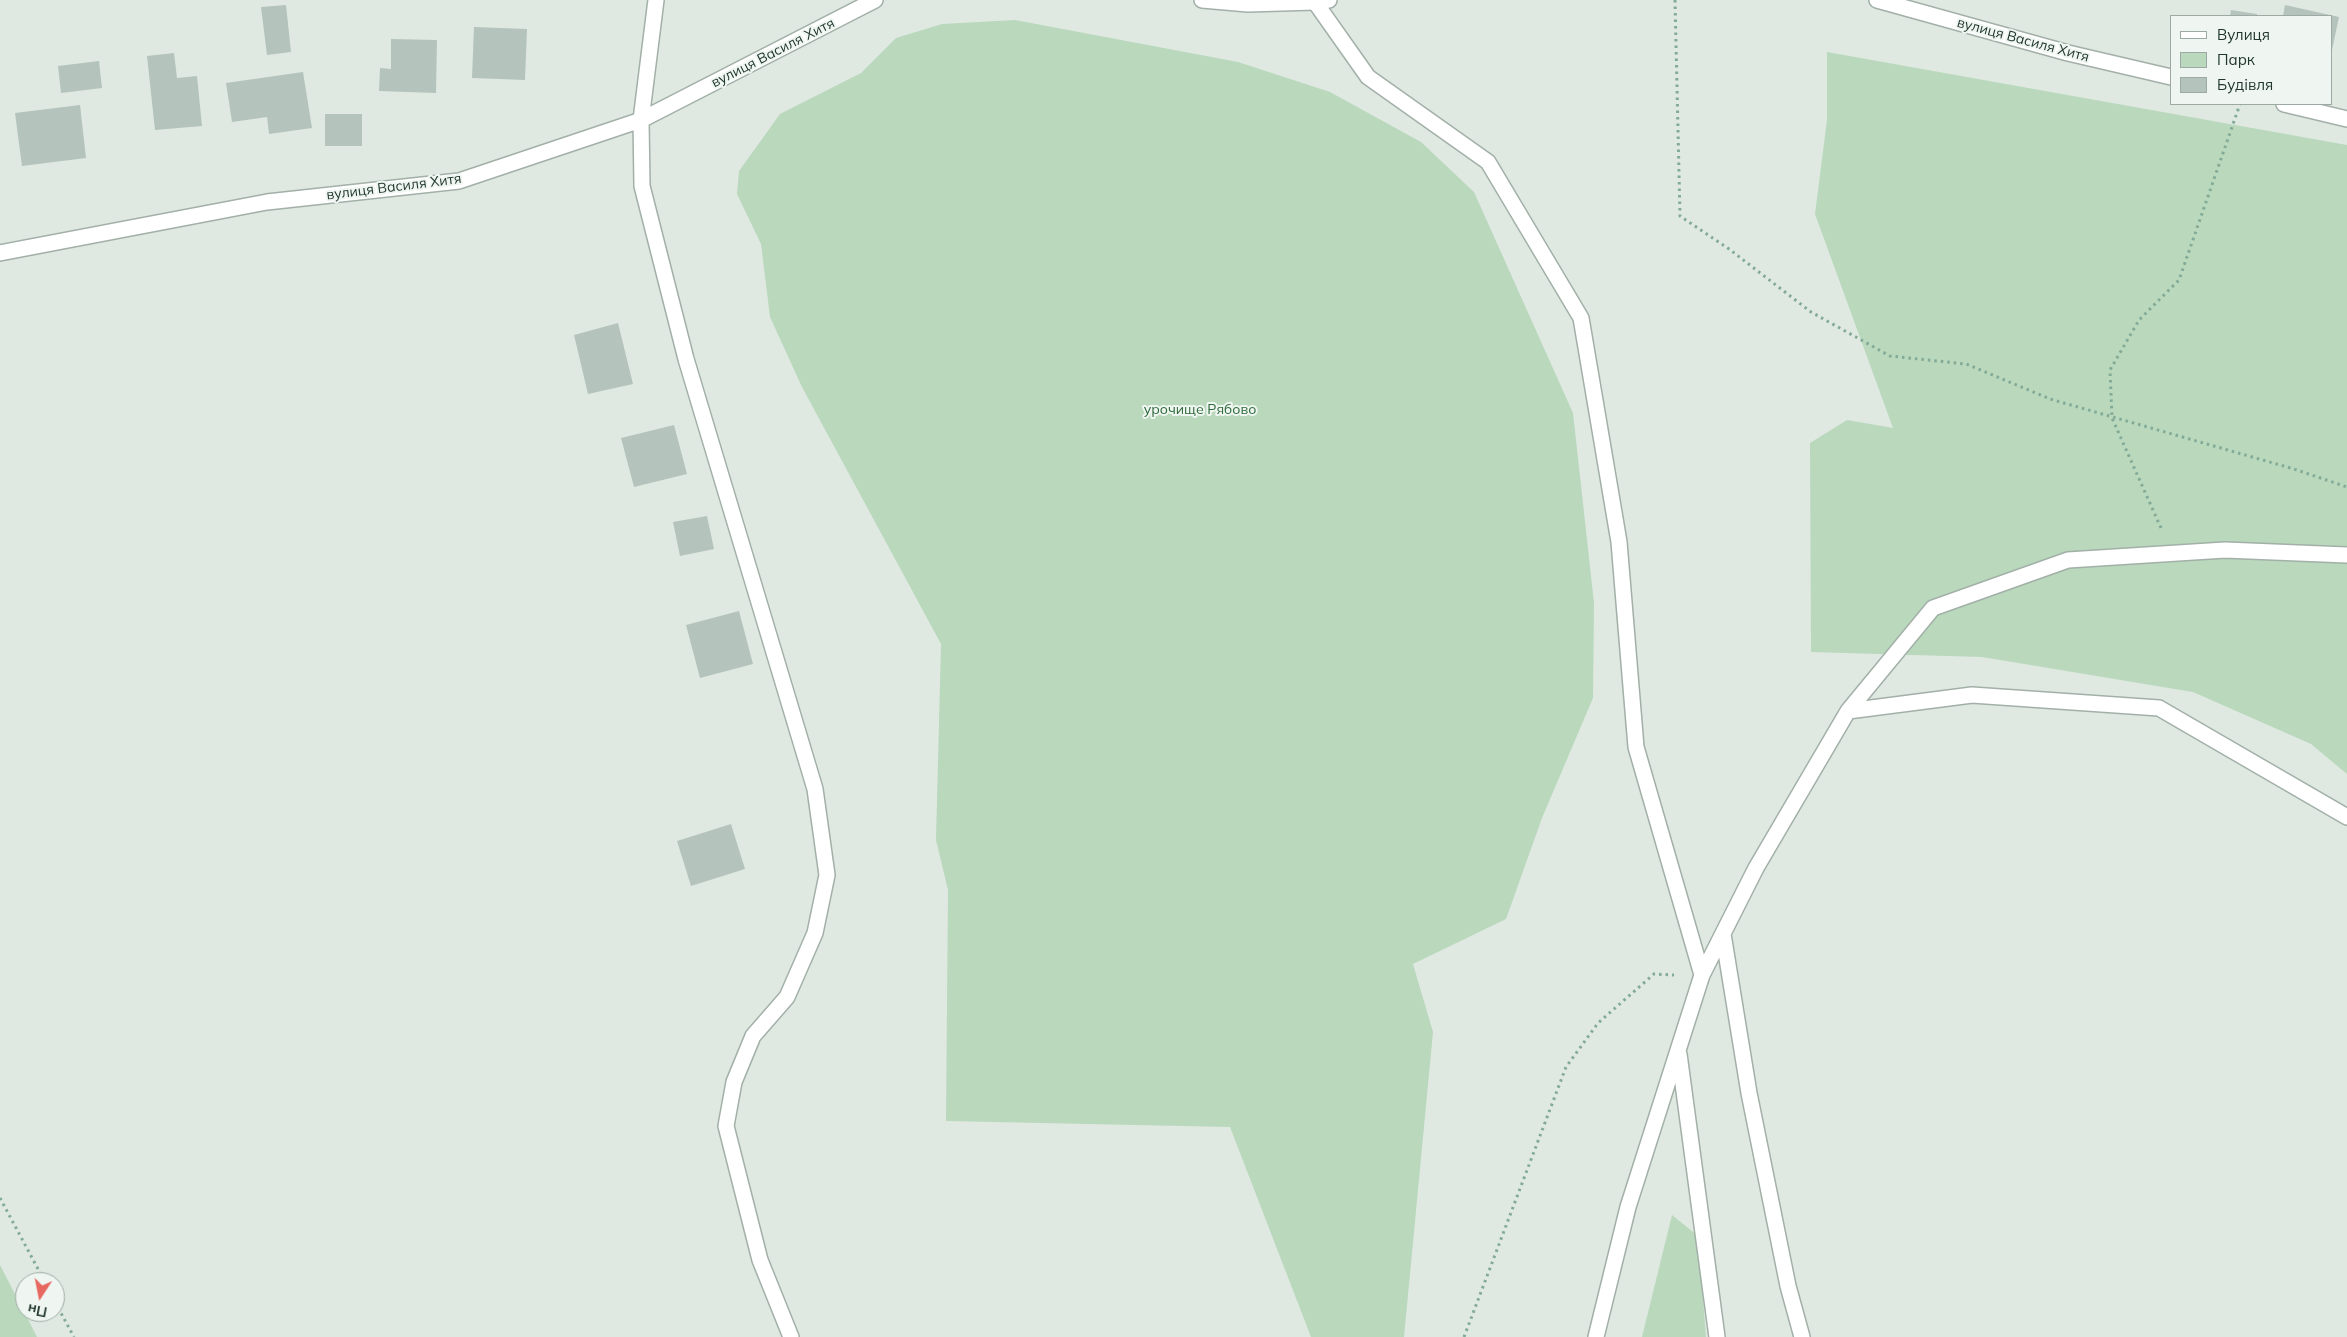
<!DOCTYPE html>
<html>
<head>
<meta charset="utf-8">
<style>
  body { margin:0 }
  #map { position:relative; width:2347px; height:1337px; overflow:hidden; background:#dfe9e2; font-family:Mulish,sans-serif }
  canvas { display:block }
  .legend { position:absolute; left:2170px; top:15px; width:162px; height:90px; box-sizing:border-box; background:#eff6f1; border:1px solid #9daaa3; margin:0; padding:6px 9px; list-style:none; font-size:15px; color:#21372d }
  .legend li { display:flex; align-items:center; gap:10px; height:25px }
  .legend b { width:25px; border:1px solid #9daaa3 }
  .north { position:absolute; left:15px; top:1272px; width:50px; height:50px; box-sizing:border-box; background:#eff6f1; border:1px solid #9daaa3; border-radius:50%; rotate:191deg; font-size:14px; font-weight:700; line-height:20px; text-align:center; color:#21372d }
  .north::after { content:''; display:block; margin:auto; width:18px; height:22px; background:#e66860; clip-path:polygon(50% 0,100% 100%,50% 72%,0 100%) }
</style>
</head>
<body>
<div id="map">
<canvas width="2347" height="1337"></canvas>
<ul class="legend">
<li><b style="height:6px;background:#fff"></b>Вулиця</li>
<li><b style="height:14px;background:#b9d8bc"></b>Парк</li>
<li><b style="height:14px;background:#b4c3bb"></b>Будівля</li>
</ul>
<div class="north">Пн</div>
</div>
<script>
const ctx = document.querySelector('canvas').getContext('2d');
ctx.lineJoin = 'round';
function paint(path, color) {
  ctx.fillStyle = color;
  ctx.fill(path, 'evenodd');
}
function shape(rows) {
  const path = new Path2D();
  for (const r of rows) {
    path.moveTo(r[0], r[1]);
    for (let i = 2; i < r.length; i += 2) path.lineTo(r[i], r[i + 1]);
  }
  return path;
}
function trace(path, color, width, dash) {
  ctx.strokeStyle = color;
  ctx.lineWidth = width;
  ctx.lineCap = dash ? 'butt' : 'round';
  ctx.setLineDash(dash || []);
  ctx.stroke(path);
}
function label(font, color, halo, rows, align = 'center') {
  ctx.font = font + ' Mulish,sans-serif';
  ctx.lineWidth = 4;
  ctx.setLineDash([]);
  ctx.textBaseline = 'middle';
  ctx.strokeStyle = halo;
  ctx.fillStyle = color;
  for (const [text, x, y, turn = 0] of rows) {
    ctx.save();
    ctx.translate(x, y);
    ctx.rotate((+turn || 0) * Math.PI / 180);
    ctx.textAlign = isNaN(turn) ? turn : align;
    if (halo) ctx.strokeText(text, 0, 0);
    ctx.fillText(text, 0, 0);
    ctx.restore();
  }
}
const green = shape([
  [1015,20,1238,62,1330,92,1421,142,1474,192,1573,413,1594,603,1593,698,1542,818,1506,919,1413,964,1433,1032,1404,1337,1311,1337,1230,1127,946,1121,948,890,936,840,941,644,802,387,770,317,761,244,737,194,739,171,780,114,861,73,896,38,942,24],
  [1827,52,2347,145,2347,774,2311,744,2193,692,1982,657,1811,652,1810,443,1847,420,1893,428,1815,214,1827,120],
  [1672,1215,1698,1236,1706,1337,1642,1337],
  [0,1265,37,1337,0,1337]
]);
const building = shape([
  [286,5,291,52,267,55,261,7],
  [2285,5,2339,17,2332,50,2331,16,2283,16],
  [2231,10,2257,14,2257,16,2230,16],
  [474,27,527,29,525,80,472,78],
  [391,39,437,40,436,93,379,91,380,68,391,69],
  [174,53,177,78,197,76,202,126,155,130,147,56],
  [99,61,102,88,61,93,58,66],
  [303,72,312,128,269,134,267,117,232,122,226,83],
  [80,105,86,158,22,166,15,113],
  [325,114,362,114,362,146,325,146],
  [618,323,633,384,588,394,574,335],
  [674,425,687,474,634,487,621,438],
  [707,516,714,549,680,556,673,522],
  [739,611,753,664,700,678,686,625],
  [731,824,745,869,691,886,677,841]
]);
const path = shape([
  [1675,0,1680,216,1729,249,1811,312,1890,356,1966,364,2050,399,2294,469,2347,487],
  [2161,528,2112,418,2110,370,2139,320,2179,280,2240,104],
  [0,1198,45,1282],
  [55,1302,74,1337],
  [1464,1337,1566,1067,1598,1023,1654,974,1674,975]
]);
const service = shape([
  [1315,2,1368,77,1488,162,1581,318,1619,542,1636,747,1702,975],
  [1848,711,1972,695,2159,708,2347,817],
  [1723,934,1749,1093,1788,1286,1802,1337],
  [1679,1054,1717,1337],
  [1596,1337,1628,1207,1702,975,1756,868,1848,711,1933,608,2068,560,2225,550,2347,555]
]);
const minor = shape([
  [656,0,641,120,642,186,686,359,815,789,827,875,815,933,787,997,753,1036,734,1082,726,1126,760,1260,791,1337],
  [1202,0,1248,4,1315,2,1329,0],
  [1877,0,2068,53,2171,77],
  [2284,104,2347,119],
  [0,253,267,202,459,181,641,120,875,0]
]);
const streetNames = [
  ["вулиця Василя Хитя",2023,40,15],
  ["вулиця Василя Хитя",773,53,-27],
  ["вулиця Василя Хитя",394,187,-7]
];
const parkNames = [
  ["урочище Рябово",1200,410]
];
paint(green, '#b9d8bc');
paint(building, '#b4c3bb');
trace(service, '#a2b0a8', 18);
trace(minor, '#a2b0a8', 18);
trace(path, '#82aa96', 3, [2.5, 4]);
trace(service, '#fff', 15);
trace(minor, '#fff', 15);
label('14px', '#21372d', '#eff6f1', streetNames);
label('14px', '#2f6a3b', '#eff6f1', parkNames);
</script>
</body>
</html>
